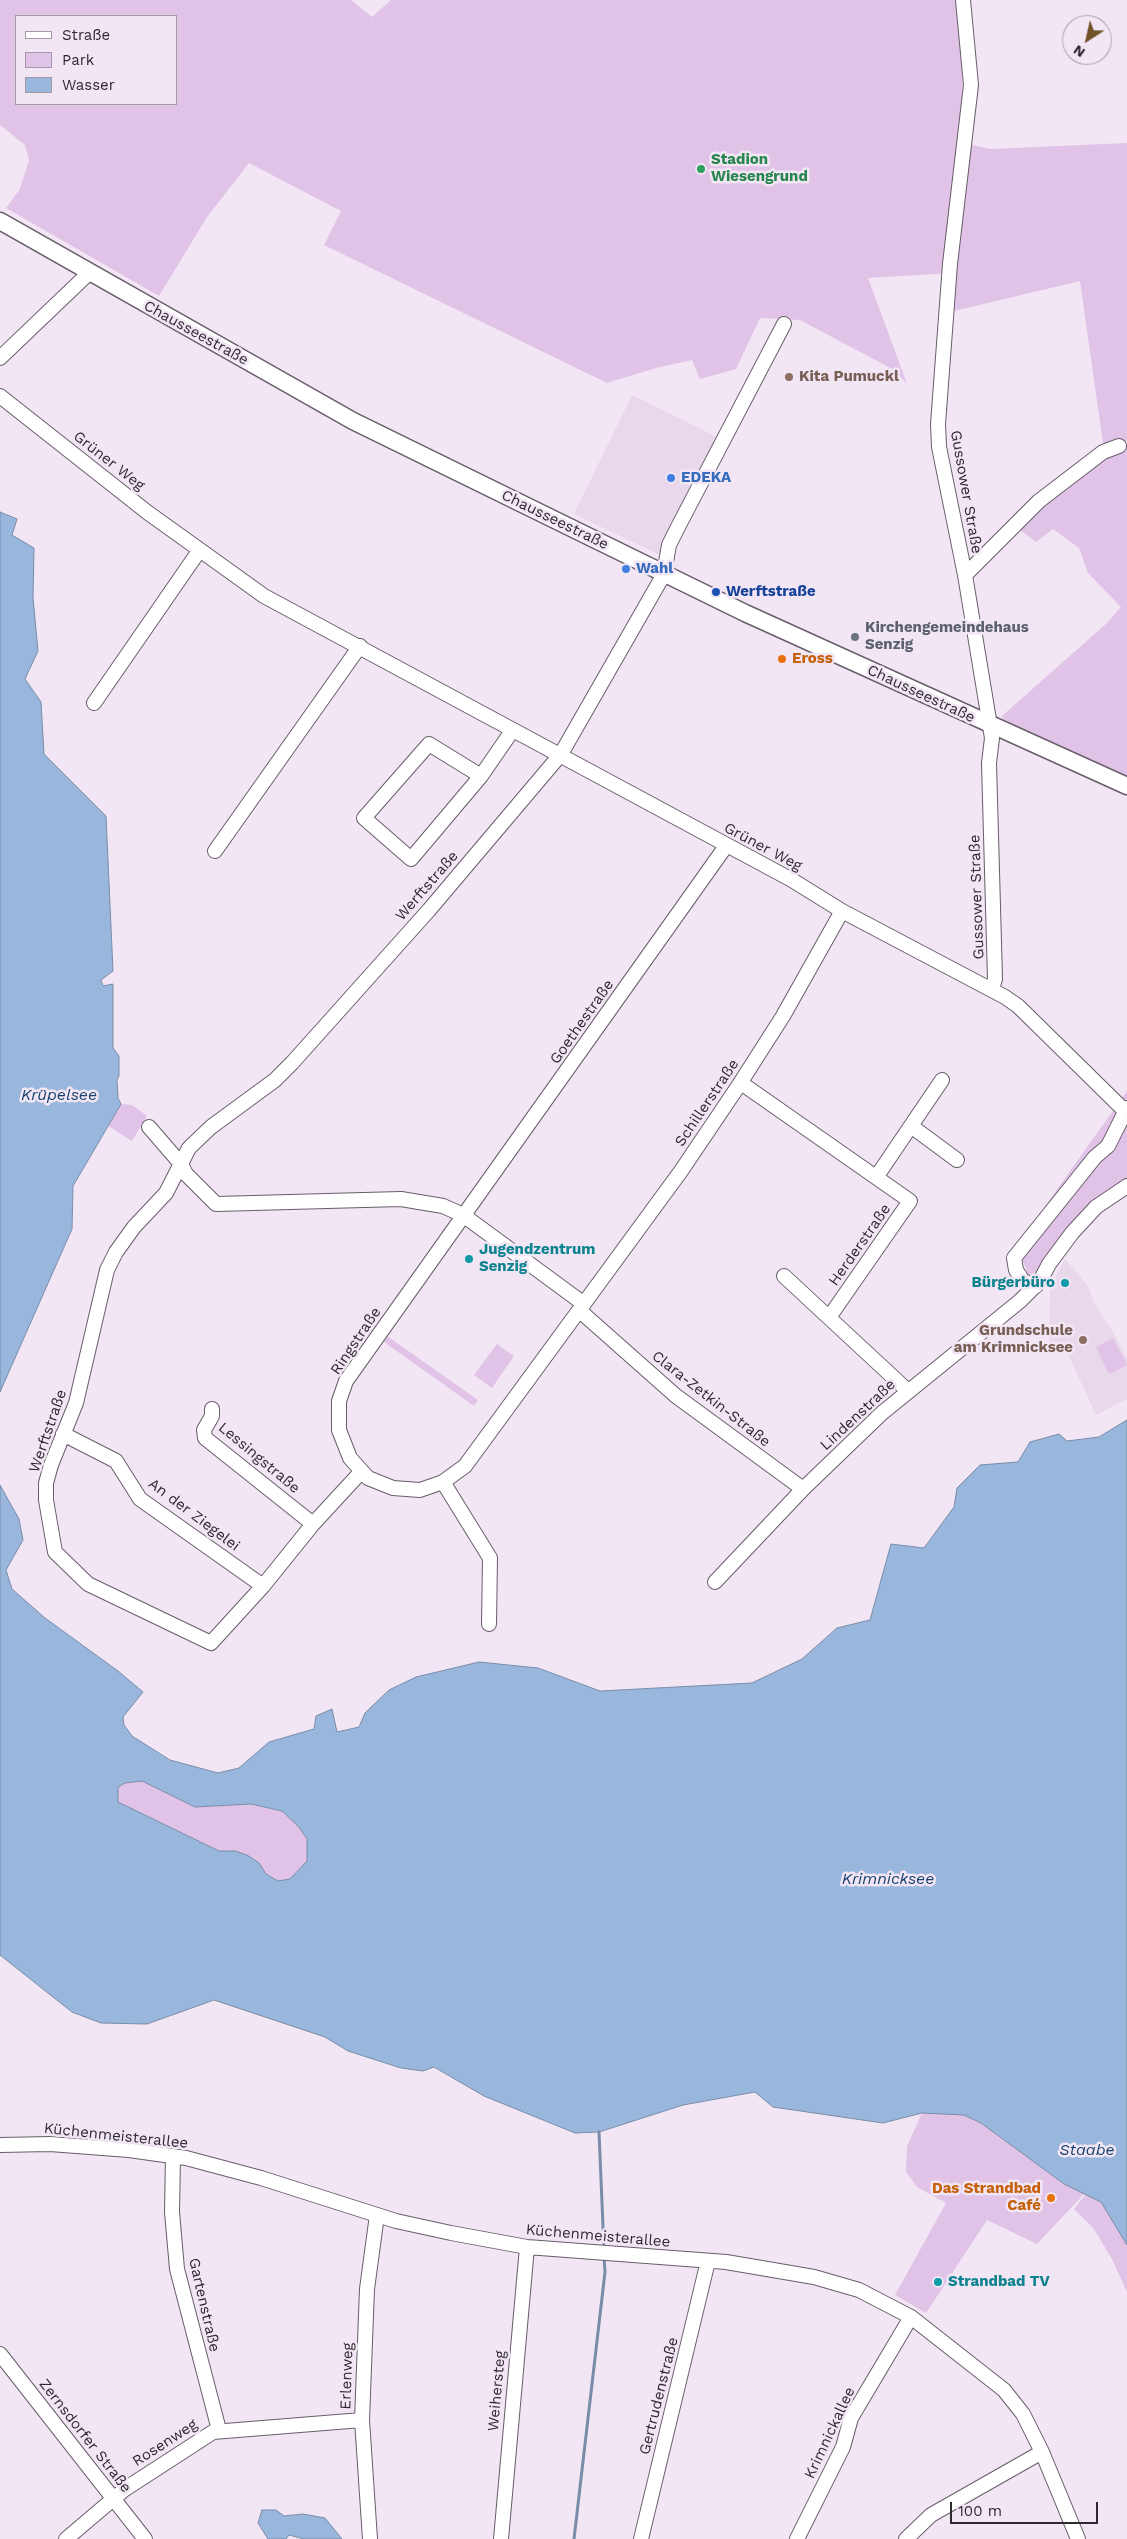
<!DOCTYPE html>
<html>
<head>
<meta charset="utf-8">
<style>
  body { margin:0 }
  #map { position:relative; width:1127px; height:2539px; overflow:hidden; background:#f2e6f5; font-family:"Work Sans",sans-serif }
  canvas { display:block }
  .legend { position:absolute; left:15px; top:15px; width:162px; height:90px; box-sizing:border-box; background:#f2e6f5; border:1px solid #a49aa6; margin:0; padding:6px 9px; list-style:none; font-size:15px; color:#2e292f }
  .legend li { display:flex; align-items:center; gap:10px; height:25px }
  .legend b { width:25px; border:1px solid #a49aa6 }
  .north { position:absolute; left:1062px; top:15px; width:50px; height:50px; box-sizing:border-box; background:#f2e6f5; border:1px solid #a49aa6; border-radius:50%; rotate:215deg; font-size:14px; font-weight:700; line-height:20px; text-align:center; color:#2e292f }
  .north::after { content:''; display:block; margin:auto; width:18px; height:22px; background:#705026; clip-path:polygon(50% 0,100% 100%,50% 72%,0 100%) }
  .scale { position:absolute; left:950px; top:2502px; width:148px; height:22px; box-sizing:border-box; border:2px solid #2e292f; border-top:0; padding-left:6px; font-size:15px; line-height:18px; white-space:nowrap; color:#2e292f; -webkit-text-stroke:4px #f2e6f5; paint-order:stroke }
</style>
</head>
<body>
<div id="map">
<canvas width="1127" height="2539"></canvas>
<ul class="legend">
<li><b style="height:6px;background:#fff"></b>Straße</li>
<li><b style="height:14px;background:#e0c3e6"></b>Park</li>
<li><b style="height:14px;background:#99b7dc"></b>Wasser</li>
</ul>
<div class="north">N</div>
<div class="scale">100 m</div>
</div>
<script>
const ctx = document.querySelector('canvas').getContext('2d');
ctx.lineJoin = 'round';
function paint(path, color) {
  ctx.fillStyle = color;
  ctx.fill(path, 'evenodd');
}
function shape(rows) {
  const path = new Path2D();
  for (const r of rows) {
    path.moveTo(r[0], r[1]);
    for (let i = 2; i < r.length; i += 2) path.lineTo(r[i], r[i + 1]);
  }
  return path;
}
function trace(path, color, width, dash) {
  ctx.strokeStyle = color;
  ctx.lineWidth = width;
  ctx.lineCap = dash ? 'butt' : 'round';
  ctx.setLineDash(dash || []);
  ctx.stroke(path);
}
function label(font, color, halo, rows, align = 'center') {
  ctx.font = font + ' "Work Sans",sans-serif';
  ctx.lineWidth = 5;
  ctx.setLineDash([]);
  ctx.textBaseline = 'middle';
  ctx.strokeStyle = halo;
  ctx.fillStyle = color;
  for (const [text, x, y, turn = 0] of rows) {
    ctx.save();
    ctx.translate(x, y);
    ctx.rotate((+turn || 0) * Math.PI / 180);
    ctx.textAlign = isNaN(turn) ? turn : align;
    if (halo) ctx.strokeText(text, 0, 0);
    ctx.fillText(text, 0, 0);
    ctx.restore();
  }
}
const built = shape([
  [632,395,719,438,660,555,574,514],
  [1065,1259,1089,1287,1094,1303,1112,1330,1127,1359,1127,1399,1096,1415,1067,1352,1049,1351,1050,1287]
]);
const green = shape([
  [0,0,351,0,372,17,391,0,957,0,963,71,960,142,990,149,1127,143,1127,441,1104,451,1080,281,950,312,953,273,868,278,907,384,894,370,800,320,760,318,736,369,700,379,692,360,656,368,607,383,324,245,341,211,249,163,207,217,159,296,6,208,20,189,29,160,25,145,0,125],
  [16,16,176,16,176,104,16,104],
  [1127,445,1127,779,1007,727,1002,716,1107,623,1121,607,1088,573,1079,548,1053,529,1036,542,1019,529,1041,505,1096,460],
  [1127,1091,1127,1182,1095,1204,1030,1278,1020,1255,1021,1240],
  [121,1104,132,1105,147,1116,132,1141,108,1126],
  [387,1336,478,1400,474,1406,384,1342],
  [1113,1338,1127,1365,1109,1374,1096,1347],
  [497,1344,514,1356,492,1388,474,1375],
  [142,1781,195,1807,251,1804,282,1811,299,1827,307,1839,307,1861,290,1879,278,1881,266,1874,259,1863,235,1851,219,1851,118,1802,118,1787,125,1783],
  [922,2113,964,2115,981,2123,1064,2184,1085,2193,1037,2244,987,2220,926,2313,895,2295,946,2203,917,2187,906,2172,907,2146],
  [1086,2194,1101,2202,1127,2245,1127,2292,1113,2261,1094,2229,1074,2209]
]);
const water = shape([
  [0,512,17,519,12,535,34,548,33,598,38,651,25,679,41,702,44,754,106,816,113,971,101,980,103,986,113,984,113,1048,119,1056,119,1076,117,1080,118,1098,121,1104,73,1186,72,1229,0,1392,0,512],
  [1127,1420,1127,2245,1101,2202,1064,2184,981,2123,964,2115,922,2113,883,2123,773,2107,755,2092,683,2105,599,2132,575,2133,484,2096,434,2067,423,2071,401,2068,348,2051,325,2037,214,2000,147,2024,101,2023,72,2012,0,1955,0,1485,19,1519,23,1540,6,1570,12,1589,45,1618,118,1671,143,1692,123,1717,124,1725,132,1736,170,1760,218,1773,239,1768,269,1742,314,1729,316,1716,332,1709,337,1732,359,1727,365,1713,389,1690,416,1677,479,1662,538,1668,600,1691,752,1683,802,1659,837,1628,870,1620,891,1544,924,1548,954,1507,957,1488,980,1465,1018,1462,1030,1442,1059,1434,1067,1441,1099,1437,1127,1420],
  [142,1781,195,1807,251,1804,282,1811,299,1827,307,1839,307,1861,290,1879,278,1881,266,1874,259,1863,247,1855,235,1851,219,1851,118,1802,118,1787,125,1783,142,1781],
  [262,2510,276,2510,284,2516,303,2514,325,2518,342,2539,304,2539,289,2535,286,2539,268,2539,258,2523,262,2510]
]);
const stream = shape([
  [599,2132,604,2250],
  [574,2539,605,2272,604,2256]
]);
const minor = shape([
  [963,0,971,85,950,264,938,424,939,447,965,575,992,738,989,763,995,979,992,989],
  [0,358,90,272],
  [0,396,147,512,264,596,792,880,842,911,1005,997,1018,1006,1125,1111],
  [965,575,1039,501,1103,452,1119,446],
  [94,703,199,551],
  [481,776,411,859,364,818,429,744,481,776,512,731],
  [726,846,346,1381,339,1401,339,1430,350,1458,368,1478,393,1488,420,1490,443,1482,465,1466,681,1171,737,1088,783,1016,842,911],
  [215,851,360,646],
  [741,1083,910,1201,830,1316],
  [911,1126,957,1160],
  [149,1127,181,1164,186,1174,216,1204,401,1199,443,1206,463,1215,584,1304],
  [877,1176,942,1080],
  [784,1276,908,1391],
  [1036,1286,1023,1281,1016,1270,1014,1258,1095,1157,1108,1146,1127,1108],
  [580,1311,676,1396,803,1489],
  [212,1409,212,1416,204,1430,205,1438,313,1524],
  [63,1434,116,1461,140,1499,263,1586],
  [361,1472,313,1524,263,1586,211,1643,88,1584,55,1552,46,1500,46,1483,51,1465,76,1403,107,1270,116,1252,134,1227,166,1193,189,1148,211,1127,275,1080,292,1063,429,910,561,754,664,574,669,545,678,527,784,324],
  [443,1482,490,1558,489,1624],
  [715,1582,803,1489,882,1413,1020,1301,1040,1281,1049,1264,1072,1233,1096,1207,1127,1186],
  [0,2145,50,2144,129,2150,186,2158,261,2178,396,2221,451,2233,527,2247,726,2262,814,2277,859,2290,911,2317,1004,2390,1023,2414,1042,2452,1078,2539],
  [173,2156,172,2212,177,2269,219,2430],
  [0,2354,145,2539],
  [66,2539,125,2489,213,2432,362,2420],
  [370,2539,362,2420,367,2289,377,2215],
  [501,2539,527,2247],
  [641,2539,708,2261],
  [797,2539,843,2447,851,2418,911,2317],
  [906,2539,931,2515,1042,2452]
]);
const major = shape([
  [0,221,353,421,745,613,1127,786]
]);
const markers = [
  [701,169,5,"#2e9e5b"],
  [789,377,5,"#8d6e63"],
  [671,478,5,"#3f7fe0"],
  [626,569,5,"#3f7fe0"],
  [716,592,5,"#1a4fb4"],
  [855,637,5,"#6b7280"],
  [782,659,5,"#e8710a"],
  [469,1259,5,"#0f9aa8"],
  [1065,1283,5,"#0f9aa8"],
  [1083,1340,5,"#8d6e63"],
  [1051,2198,5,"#e8710a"],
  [938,2282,5,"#0f9aa8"]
];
const leisureNames = [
  ["Stadion",711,160],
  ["Wiesengrund",711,177]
];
const streetNames = [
  ["Chausseestraße",196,333,29],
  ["Grüner Weg",109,461,38],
  ["Gussower Straße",966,492,80],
  ["Chausseestraße",555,520,26],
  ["Chausseestraße",921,694,25],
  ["Grüner Weg",763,847,28],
  ["Werftstraße",427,886,-49],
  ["Gussower Straße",977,897,-92],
  ["Goethestraße",582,1022,-55],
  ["Schillerstraße",707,1103,-56],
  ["Herderstraße",860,1245,-55],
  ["Ringstraße",356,1341,-56],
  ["Clara-Zetkin-Straße",711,1399,38],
  ["Lindenstraße",858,1415,-43],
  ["Werftstraße",48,1431,-71],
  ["Lessingstraße",259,1458,40],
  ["An der Ziegelei",194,1515,37],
  ["Küchenmeisterallee",116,2136,6],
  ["Küchenmeisterallee",598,2236,5],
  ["Gartenstraße",204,2305,77],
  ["Erlenweg",347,2376,-88],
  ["Weihersteg",497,2391,-85],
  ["Gertrudenstraße",659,2396,-76],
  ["Krimnickallee",830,2433,-65],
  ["Zernsdorfer Straße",85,2436,52],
  ["Rosenweg",165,2443,-33]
];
const educationNames = [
  ["Kita Pumuckl",799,377],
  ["Grundschule",1073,1331,"right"],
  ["am Krimnicksee",1073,1348,"right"]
];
const shopNames = [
  ["EDEKA",681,478],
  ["Wahl",636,569]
];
const transitNames = [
  ["Werftstraße",726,592]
];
const worshipNames = [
  ["Kirchengemeindehaus",865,628],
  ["Senzig",865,645]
];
const foodNames = [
  ["Eross",792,659],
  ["Das Strandbad",1041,2189,"right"],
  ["Café",1041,2206,"right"]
];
const cultureNames = [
  ["Jugendzentrum",479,1250],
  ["Senzig",479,1267],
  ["Bürgerbüro",1055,1283,"right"],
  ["Strandbad TV",948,2282]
];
const waterNames = [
  ["Krüpelsee",59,1095],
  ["Krimnicksee",888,1879],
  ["Staabe",1087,2150]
];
paint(built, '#e9d7ec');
paint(green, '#e0c3e6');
paint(water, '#99b7dc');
trace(water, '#798ca8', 1);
trace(stream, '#798ca8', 3);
trace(minor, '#685d6a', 16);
trace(major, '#685d6a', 19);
trace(minor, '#fff', 14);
trace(major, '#fff', 16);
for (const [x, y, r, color] of markers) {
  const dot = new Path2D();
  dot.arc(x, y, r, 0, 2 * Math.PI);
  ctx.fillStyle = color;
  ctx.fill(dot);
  trace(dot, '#f2e6f5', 2);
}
label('bold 15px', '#27864d', '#f2e6f5', leisureNames, 'left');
label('15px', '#2e292f', '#f2e6f5', streetNames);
label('bold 15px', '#785e54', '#f2e6f5', educationNames, 'left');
label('bold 15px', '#366cbe', '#f2e6f5', shopNames, 'left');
label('bold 15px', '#164399', '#f2e6f5', transitNames, 'left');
label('bold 15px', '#5b616d', '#f2e6f5', worshipNames, 'left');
label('bold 15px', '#c56008', '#f2e6f5', foodNames, 'left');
label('bold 15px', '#0d838f', '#f2e6f5', cultureNames, 'left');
label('italic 16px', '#16416f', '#f2e6f5', waterNames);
</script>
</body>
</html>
